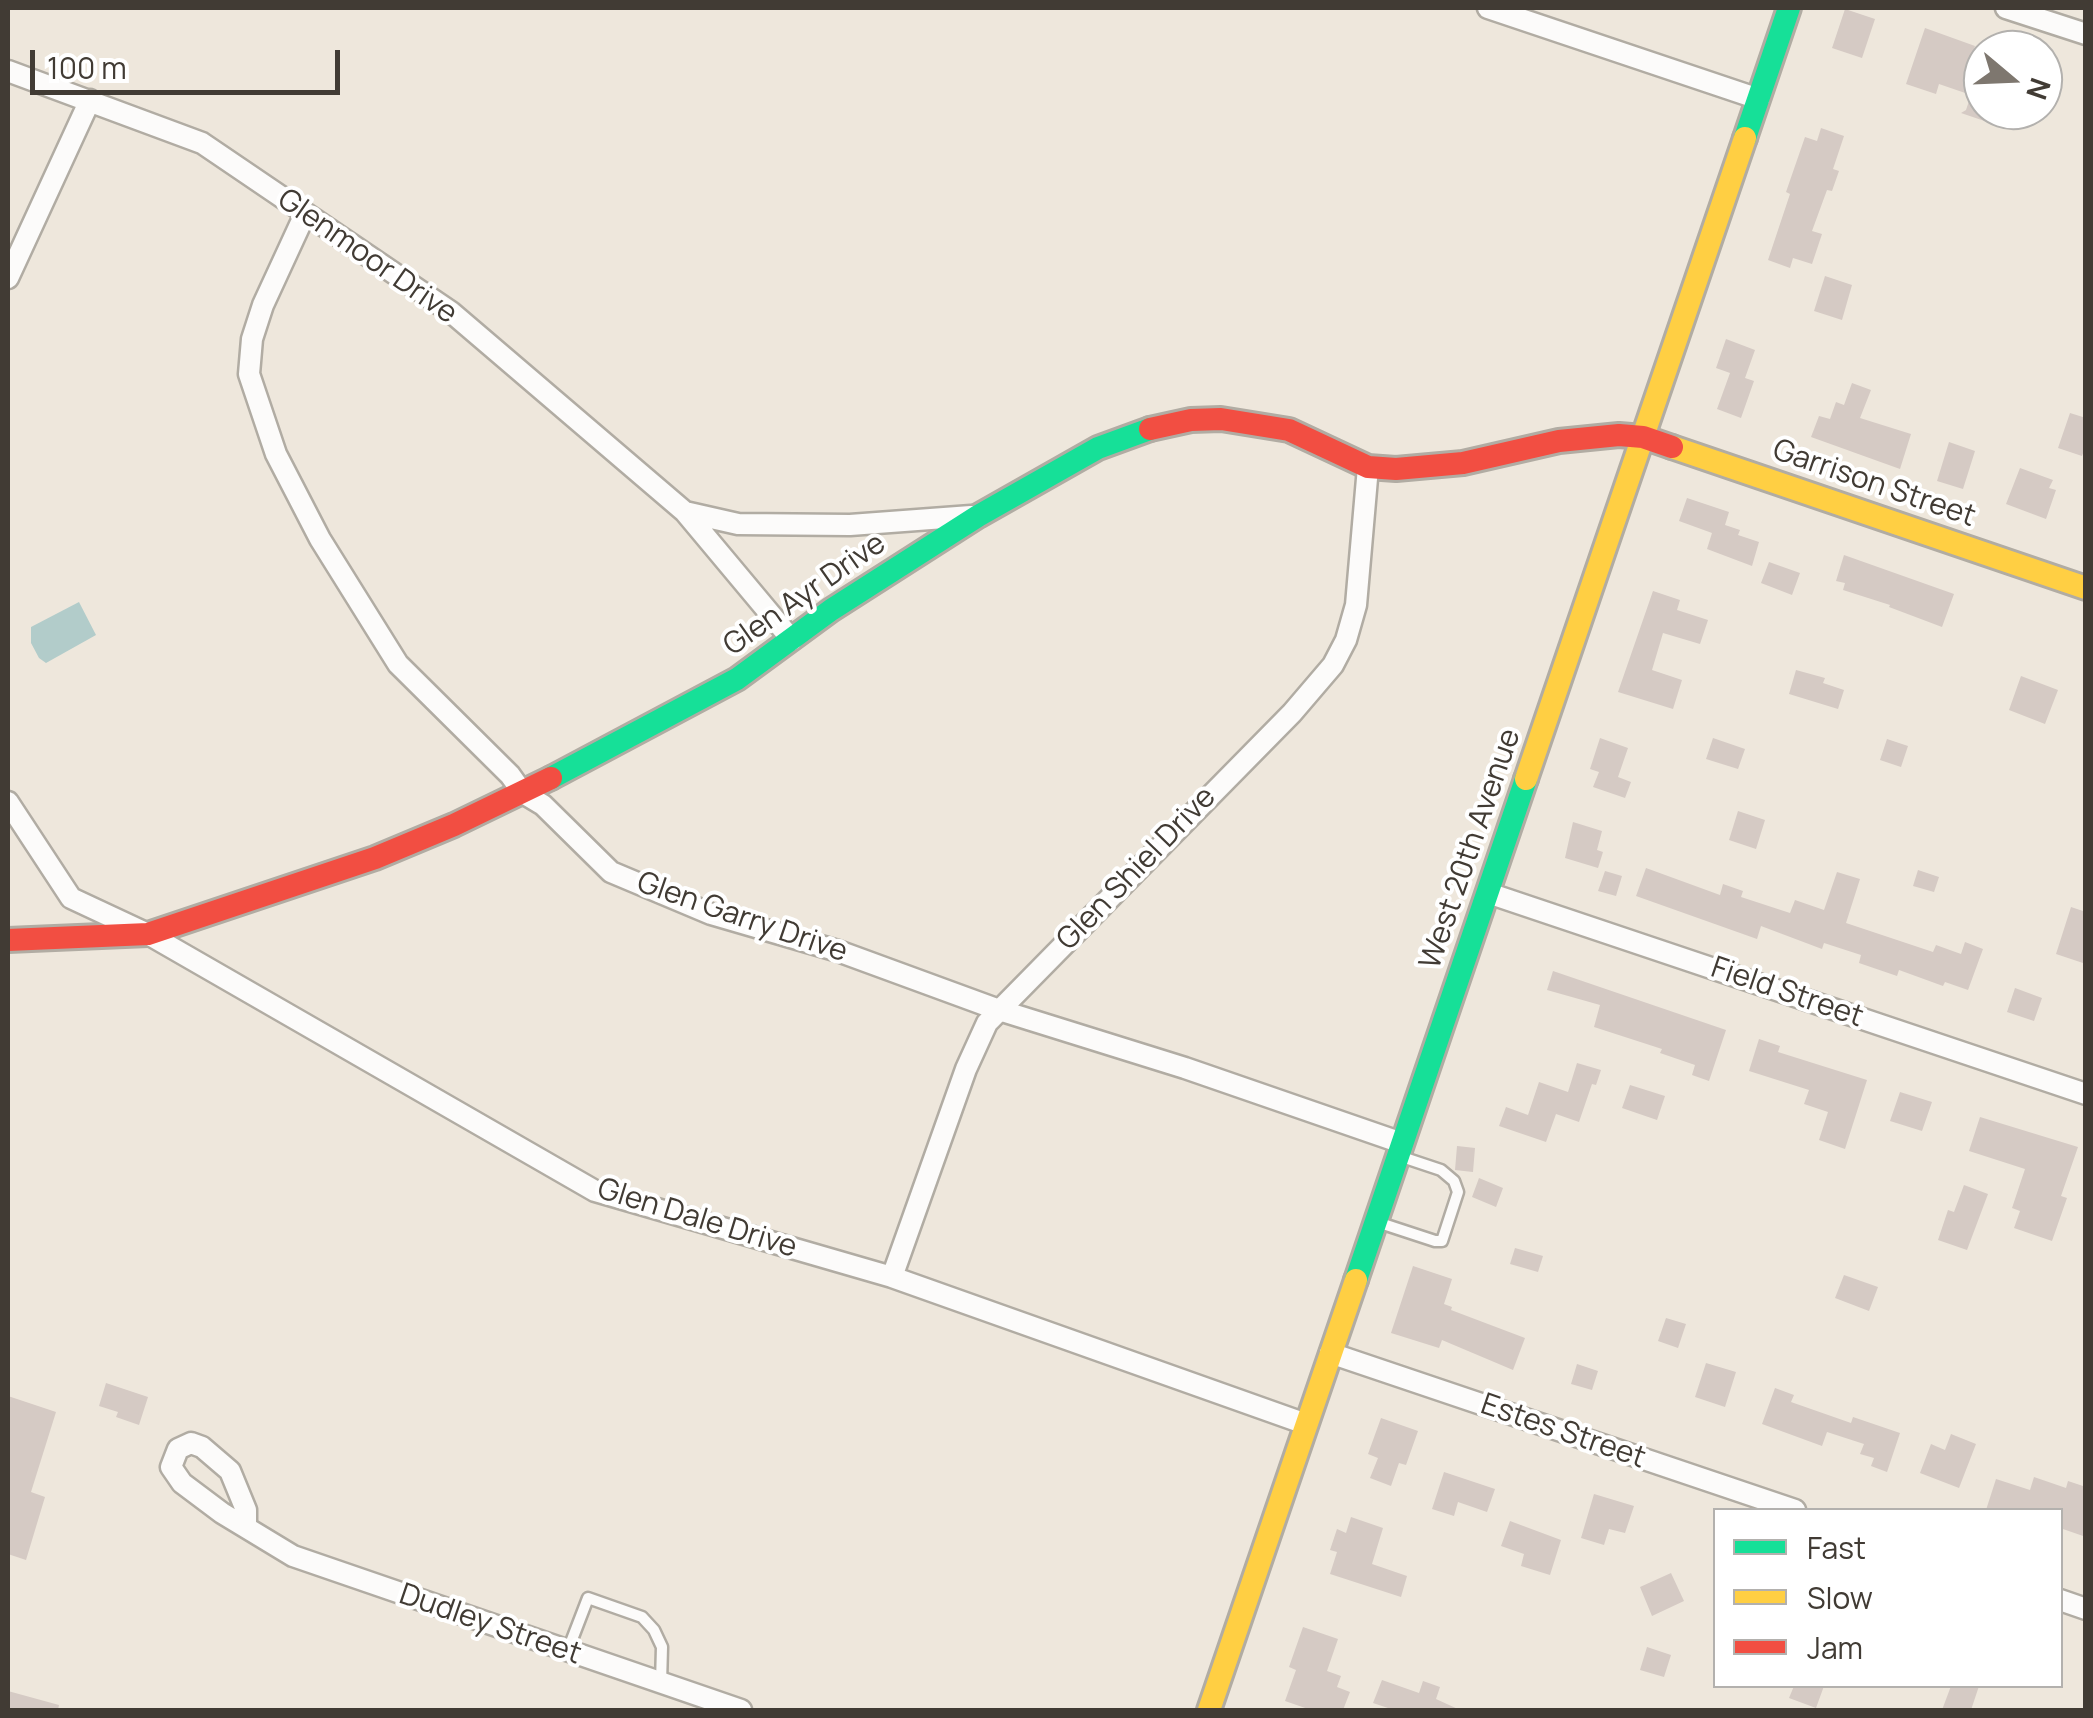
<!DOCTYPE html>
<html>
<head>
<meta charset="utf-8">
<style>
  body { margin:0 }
  #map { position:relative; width:2093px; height:1718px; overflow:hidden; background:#eee7dc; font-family:Manrope,sans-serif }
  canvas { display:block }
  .frame { position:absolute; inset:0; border:10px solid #413b34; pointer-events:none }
  .legend { position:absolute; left:1713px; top:1508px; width:350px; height:180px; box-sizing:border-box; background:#fff; border:2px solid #b3b1ae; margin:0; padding:12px 18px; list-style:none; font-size:30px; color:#413b34 }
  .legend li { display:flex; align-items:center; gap:20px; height:50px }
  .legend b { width:50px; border:2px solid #b3b1ae }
  .north { position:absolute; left:1963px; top:30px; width:100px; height:100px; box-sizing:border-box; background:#fff; border:2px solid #b3b1ae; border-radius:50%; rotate:109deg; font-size:28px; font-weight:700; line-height:40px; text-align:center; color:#413b34 }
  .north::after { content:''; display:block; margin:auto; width:35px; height:45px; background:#7e776f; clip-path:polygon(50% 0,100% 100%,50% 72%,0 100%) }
  .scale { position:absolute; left:30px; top:50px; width:310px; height:45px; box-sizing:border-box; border:5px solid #413b34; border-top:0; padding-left:12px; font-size:30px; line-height:35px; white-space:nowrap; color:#413b34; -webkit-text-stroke:8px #fff; paint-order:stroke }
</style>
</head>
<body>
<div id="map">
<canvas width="2093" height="1718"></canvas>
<div class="frame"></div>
<ul class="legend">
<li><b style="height:12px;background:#16e098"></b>Fast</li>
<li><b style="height:12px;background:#ffcf43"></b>Slow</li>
<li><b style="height:12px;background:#f24e42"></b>Jam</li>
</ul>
<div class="north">N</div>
<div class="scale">100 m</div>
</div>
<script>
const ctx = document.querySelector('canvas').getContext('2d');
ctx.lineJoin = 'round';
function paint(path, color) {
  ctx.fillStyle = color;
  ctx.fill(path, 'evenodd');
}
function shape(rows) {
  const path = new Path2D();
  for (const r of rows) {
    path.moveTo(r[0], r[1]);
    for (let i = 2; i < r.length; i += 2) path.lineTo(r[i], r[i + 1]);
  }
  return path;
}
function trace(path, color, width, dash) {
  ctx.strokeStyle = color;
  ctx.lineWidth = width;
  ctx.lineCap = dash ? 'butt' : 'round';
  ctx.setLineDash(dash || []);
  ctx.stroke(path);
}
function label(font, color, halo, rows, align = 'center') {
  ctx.font = font + ' Manrope,sans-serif';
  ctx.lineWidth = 8;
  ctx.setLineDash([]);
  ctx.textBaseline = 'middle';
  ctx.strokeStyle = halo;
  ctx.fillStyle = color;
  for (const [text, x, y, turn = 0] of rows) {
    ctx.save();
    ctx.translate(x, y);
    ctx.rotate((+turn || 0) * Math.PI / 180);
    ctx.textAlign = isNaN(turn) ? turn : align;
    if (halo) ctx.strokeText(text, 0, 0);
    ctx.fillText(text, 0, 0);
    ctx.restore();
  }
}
const water = shape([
  [79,602,96,635,46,663,39,658,31,643,31,627]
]);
const building = shape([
  [1845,9,1875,19,1862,58,1832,48],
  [1925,28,1975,46,1970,59,1983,64,1983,110,2014,110,2008,129,1961,113,1966,110,1971,95,1939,84,1936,94,1906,84],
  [1821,128,1844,136,1833,169,1839,171,1832,191,1827,190,1812,231,1822,234,1812,264,1793,258,1790,268,1768,260,1790,194,1786,192,1805,137,1817,141],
  [1825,276,1852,285,1842,320,1814,311],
  [1726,339,1755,350,1745,378,1754,381,1741,418,1717,409,1730,373,1716,368],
  [1852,383,1871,390,1860,418,1911,434,1900,469,1811,437,1819,416,1830,419,1836,402,1844,405],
  [2070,413,2086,418,2086,445,2082,456,2058,448],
  [1949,442,1975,451,1963,489,1937,481],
  [2020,468,2053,480,2049,488,2056,490,2046,519,2006,504],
  [1687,498,1729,512,1725,525,1740,530,1738,535,1759,542,1752,566,1707,549,1712,533,1679,521],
  [1844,555,1954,594,1942,627,1889,607,1890,605,1843,590,1845,583,1836,581],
  [1769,562,1800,573,1792,595,1761,583],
  [1653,591,1680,600,1677,610,1708,620,1700,644,1663,633,1652,670,1682,680,1673,709,1618,692],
  [1796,670,1825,678,1823,683,1844,690,1838,709,1789,694],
  [2021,676,2058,690,2045,724,2009,710],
  [1600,738,1628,748,1618,777,1631,782,1625,798,1593,787,1599,772,1590,769],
  [1713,738,1745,749,1738,769,1706,759],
  [1887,739,1908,746,1901,767,1880,760],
  [1738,811,1765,820,1756,849,1729,840],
  [1573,822,1602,831,1597,850,1603,852,1598,868,1565,858],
  [1646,868,1720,895,1723,884,1743,891,1741,897,1790,913,1795,900,1824,910,1837,872,1860,879,1846,923,1933,952,1936,945,1961,954,1965,942,1983,949,1968,990,1945,982,1943,986,1899,970,1897,976,1859,963,1861,955,1824,943,1822,949,1761,926,1757,939,1636,896],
  [1918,870,1939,877,1934,892,1913,886],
  [1605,871,1622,876,1616,896,1598,891],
  [2071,907,2086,912,2086,964,2056,954],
  [1553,971,1726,1030,1709,1081,1692,1075,1695,1065,1660,1053,1662,1049,1594,1027,1600,1005,1547,990],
  [2015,988,2042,998,2034,1021,2007,1012],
  [1759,1039,1780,1046,1778,1052,1867,1080,1845,1149,1819,1140,1828,1112,1804,1104,1809,1090,1749,1071],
  [1577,1063,1601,1070,1596,1085,1592,1084,1579,1122,1556,1114,1546,1142,1499,1126,1506,1107,1528,1115,1539,1082,1568,1092],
  [1630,1085,1665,1096,1657,1120,1622,1108],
  [1900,1092,1932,1102,1922,1131,1890,1121],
  [1980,1117,2078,1147,2061,1196,2067,1198,2052,1241,2014,1228,2020,1211,2012,1208,2025,1169,1969,1151],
  [1457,1146,1475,1148,1473,1172,1455,1170],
  [1479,1178,1503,1188,1496,1207,1472,1197],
  [1964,1185,1988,1194,1967,1250,1938,1240,1948,1210,1954,1212],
  [1515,1248,1543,1256,1538,1272,1510,1264],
  [1413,1266,1452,1279,1444,1304,1452,1307,1451,1310,1525,1338,1513,1370,1442,1340,1439,1348,1391,1333],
  [1844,1275,1878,1287,1869,1311,1835,1298],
  [1666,1318,1686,1324,1678,1348,1658,1341],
  [1706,1363,1736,1372,1725,1407,1695,1397],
  [1577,1364,1598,1371,1592,1390,1571,1384],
  [106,1383,148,1397,139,1425,116,1417,118,1412,99,1406],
  [1775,1388,1794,1395,1791,1402,1851,1423,1853,1417,1900,1433,1887,1472,1871,1466,1874,1458,1860,1454,1864,1444,1827,1432,1822,1446,1762,1424],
  [8,1396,56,1412,31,1492,45,1497,26,1560,8,1554],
  [1381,1418,1418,1431,1406,1465,1399,1463,1391,1486,1370,1478,1378,1458,1368,1454],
  [1951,1434,1976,1444,1959,1488,1920,1473,1931,1444,1945,1450],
  [1444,1472,1495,1489,1487,1512,1458,1502,1454,1516,1432,1509],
  [2034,1477,2066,1488,2068,1481,2086,1487,2086,1537,2060,1528,2060,1510,1986,1510,1996,1479,2030,1490],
  [1594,1494,1634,1506,1625,1533,1609,1529,1604,1545,1581,1538],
  [1351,1517,1383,1528,1372,1564,1407,1576,1401,1597,1330,1574,1337,1552,1330,1550,1337,1529,1346,1533],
  [1510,1521,1561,1540,1550,1575,1521,1566,1524,1554,1501,1546],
  [1671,1573,1684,1601,1652,1616,1640,1587],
  [1303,1627,1338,1639,1327,1671,1341,1676,1337,1687,1350,1692,1343,1710,1311,1710,1285,1701,1296,1670,1289,1667],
  [1647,1647,1671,1655,1664,1677,1640,1670],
  [1382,1680,1419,1693,1423,1681,1440,1687,1436,1699,1460,1710,1394,1710,1373,1703],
  [1794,1686,1824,1686,1816,1708,1789,1698],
  [1951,1686,1979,1686,1971,1710,1942,1710],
  [8,1691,59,1705,58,1710,8,1710]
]);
const lane = shape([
  [1377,1222,1435,1241,1442,1241,1458,1192,1454,1181,1441,1170,1399,1156],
  [568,1650,588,1598,642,1617,654,1630,662,1647,661,1683]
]);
const street = shape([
  [1488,8,1759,99],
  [2006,8,2086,34],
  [8,71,202,143,451,312,685,512,792,640],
  [305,214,263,305,252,339,249,374,276,454,320,539,398,664,510,775,523,793,543,805,611,872,711,914,838,951,999,1010,1185,1068,1402,1143],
  [8,278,90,100],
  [685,512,738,524,850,525,971,516],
  [8,802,71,898,148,934,595,1191,892,1277,1306,1424],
  [1488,893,2086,1094],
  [892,1277,966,1069,987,1023,1292,713,1333,665,1346,640,1356,605,1368,467],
  [1330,1353,1795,1510],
  [246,1525,246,1510,230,1471,202,1447,191,1443,178,1449,171,1467,182,1483,222,1513,293,1556,741,1710],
  [2060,1600,2086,1609]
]);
const fast = shape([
  [1745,138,1789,8],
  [551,778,737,679,831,610,978,516,1098,448,1150,429],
  [1356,1280,1526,779]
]);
const slow = shape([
  [1672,447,2086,588],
  [1526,779,1745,138],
  [1209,1710,1356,1280]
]);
const jam = shape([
  [1150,429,1191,420,1221,419,1289,430,1368,467,1396,469,1463,463,1559,441,1619,435,1643,437,1672,447],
  [8,940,148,934,375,858,454,825,551,778]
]);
const streetNames = [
  ["Glenmoor Drive",367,257,35],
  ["Garrison Street",1874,484,19],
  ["Glen Ayr Drive",805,595,-35],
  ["West 20th Avenue",1471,849,-71],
  ["Glen Shiel Drive",1137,869,-46],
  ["Glen Garry Drive",742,918,19],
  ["Field Street",1787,993,19],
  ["Glen Dale Drive",697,1219,17],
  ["Estes Street",1563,1432,19],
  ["Dudley Street",490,1625,19]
];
paint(water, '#b2ccca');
paint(building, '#d5cac4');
trace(lane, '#b1aca3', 15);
trace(street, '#b1aca3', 25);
trace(fast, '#b1aca3', 28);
trace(slow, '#b1aca3', 28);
trace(jam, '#b1aca3', 28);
trace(lane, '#fcfbfa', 10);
trace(street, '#fcfbfa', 20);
trace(fast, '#16e098', 22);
trace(slow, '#ffcf43', 22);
trace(jam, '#f24e42', 22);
label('30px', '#413b34', '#fff', streetNames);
</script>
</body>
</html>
